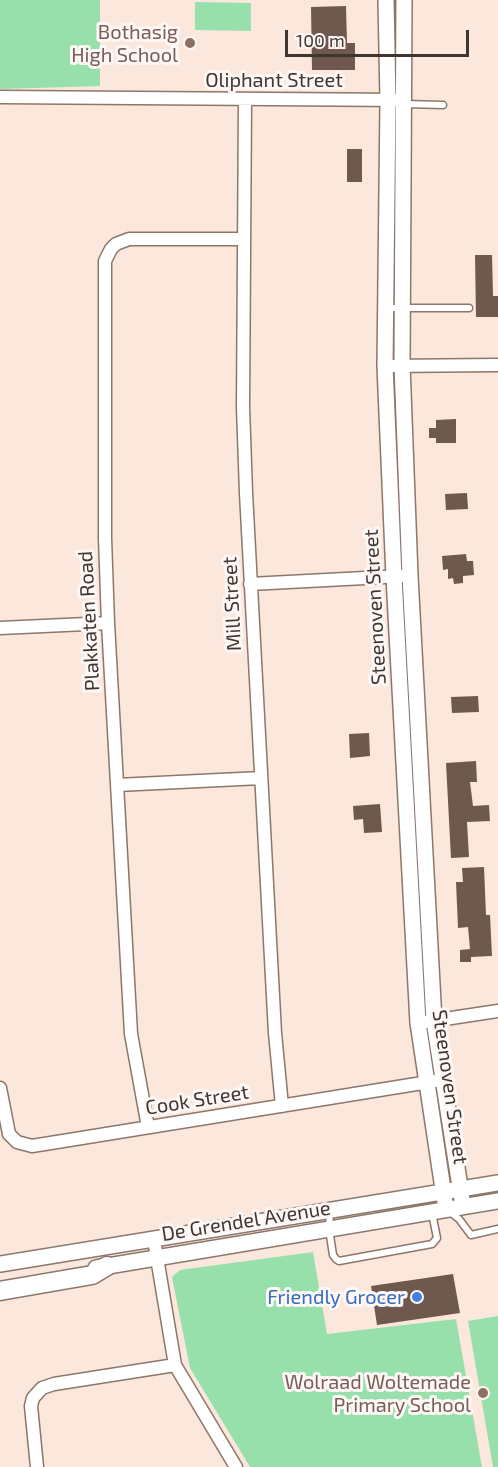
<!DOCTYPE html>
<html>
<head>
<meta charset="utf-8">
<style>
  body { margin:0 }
  #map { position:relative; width:498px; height:1467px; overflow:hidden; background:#fce7dc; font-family:"Exo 2",sans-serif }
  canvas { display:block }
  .scale { position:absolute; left:285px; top:30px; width:184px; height:27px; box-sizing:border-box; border:3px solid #403631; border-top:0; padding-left:8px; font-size:18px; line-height:21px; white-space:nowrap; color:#403631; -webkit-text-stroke:4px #fdf7f5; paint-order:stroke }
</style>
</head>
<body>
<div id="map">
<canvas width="498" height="1467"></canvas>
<div class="scale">100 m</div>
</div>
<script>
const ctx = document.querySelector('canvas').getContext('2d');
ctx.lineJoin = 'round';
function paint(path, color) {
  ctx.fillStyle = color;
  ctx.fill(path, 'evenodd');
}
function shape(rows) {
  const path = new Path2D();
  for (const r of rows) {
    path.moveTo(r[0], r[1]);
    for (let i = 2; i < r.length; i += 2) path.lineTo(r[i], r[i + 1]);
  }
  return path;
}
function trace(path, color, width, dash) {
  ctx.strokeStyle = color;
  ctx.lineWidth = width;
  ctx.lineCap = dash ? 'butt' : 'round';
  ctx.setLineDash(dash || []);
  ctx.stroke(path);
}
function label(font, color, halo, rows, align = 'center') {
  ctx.font = font + ' "Exo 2",sans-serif';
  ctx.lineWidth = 6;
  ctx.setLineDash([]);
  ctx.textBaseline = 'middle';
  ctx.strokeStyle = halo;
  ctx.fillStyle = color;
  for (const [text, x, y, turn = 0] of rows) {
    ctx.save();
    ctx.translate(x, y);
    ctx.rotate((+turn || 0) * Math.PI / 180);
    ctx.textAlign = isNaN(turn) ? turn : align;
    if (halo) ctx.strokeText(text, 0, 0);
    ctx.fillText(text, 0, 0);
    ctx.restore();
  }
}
const green = shape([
  [0,0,100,0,100,86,0,89],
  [195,2,251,3,251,31,195,30],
  [313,1252,327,1334,456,1319,482,1467,250,1467,190,1368,172,1277,180,1270],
  [498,1316,498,1467,493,1467,468,1321]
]);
const building = shape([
  [346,6,347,43,355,43,355,70,312,70,311,7],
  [347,149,362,149,362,182,347,182],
  [475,255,492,255,493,296,498,296,498,317,476,317],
  [456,419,456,443,436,443,436,438,429,438,429,428,436,428,436,420],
  [467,493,468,509,446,510,445,494],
  [466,554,467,561,473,561,474,575,463,576,463,583,454,584,453,578,448,579,448,569,443,570,442,556],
  [478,696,479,712,452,713,451,697],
  [369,733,370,756,350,758,349,734],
  [476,761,477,782,470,782,473,806,489,805,490,821,467,822,469,857,451,858,446,763],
  [380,804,382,832,364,833,363,819,354,820,353,806],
  [484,867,486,915,490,915,492,956,471,957,471,962,460,962,460,950,470,949,468,927,458,928,456,882,463,882,462,868],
  [453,1274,460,1313,377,1325,371,1286]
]);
const service = shape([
  [405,104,443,105],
  [385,308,469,308],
  [330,1211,329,1229,333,1255,336,1259,339,1261,432,1244,437,1238,432,1213],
  [450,1212,459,1219,471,1235,498,1229]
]);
const minor = shape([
  [0,97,405,100],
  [245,100,243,407,246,493,275,1033,282,1106],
  [385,366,498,365],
  [250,584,403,576],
  [0,628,108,623],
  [117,785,261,778],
  [425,1022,498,1011],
  [0,1088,9,1134,17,1142,32,1146,435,1081],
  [148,1127,131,1034,108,623,105,538,105,261,111,249,116,244,129,239,244,239],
  [154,1240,175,1365,236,1467],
  [37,1467,31,1406,33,1398,42,1388,54,1384,175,1365]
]);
const tertiary = shape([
  [386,0,388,100,385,366,394,577,418,1023,446,1209],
  [404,0,402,365,410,576,434,1021,463,1206],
  [0,1264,498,1183],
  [96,1268,498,1201]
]);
const primary = shape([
  [0,1291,92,1275,107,1266]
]);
const markers = [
  [190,43,6,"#8d6e63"],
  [417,1297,6,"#3f7fe0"],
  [483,1393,6,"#8d6e63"]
];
const educationNames = [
  ["Bothasig",178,32],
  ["High School",178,55],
  ["Wolraad Woltemade",471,1382],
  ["Primary School",471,1405]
];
const streetNames = [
  ["Oliphant Street",274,80],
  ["Mill Street",232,604,-93],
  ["Steenoven Street",375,607,-93],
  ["Plakkaten Road",89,621,-93],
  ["Steenoven Street",450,1087,82],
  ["Cook Street",197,1100,-9],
  ["De Grendel Avenue",246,1221,-9]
];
const shopNames = [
  ["Friendly Grocer",405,1297]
];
paint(green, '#97e0ac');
paint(building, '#6f594e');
trace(service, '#8d766a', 9);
trace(minor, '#8d766a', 15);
trace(tertiary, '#8d766a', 18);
trace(primary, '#8d766a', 21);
trace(service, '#fff', 6);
trace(minor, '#fff', 12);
trace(tertiary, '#fff', 15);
trace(primary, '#fff', 18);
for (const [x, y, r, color] of markers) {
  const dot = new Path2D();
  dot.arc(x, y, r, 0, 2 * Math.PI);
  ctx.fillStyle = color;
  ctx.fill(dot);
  trace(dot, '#fdf7f5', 2);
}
label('20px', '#785e54', '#fdf7f5', educationNames, 'right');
label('20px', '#403631', '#fdf7f5', streetNames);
label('20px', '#366cbe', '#fdf7f5', shopNames, 'right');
</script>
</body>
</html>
